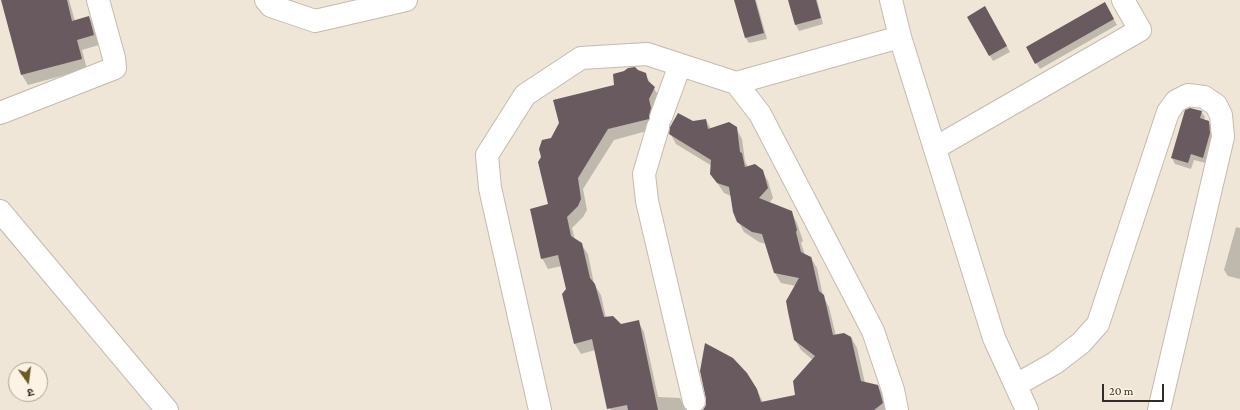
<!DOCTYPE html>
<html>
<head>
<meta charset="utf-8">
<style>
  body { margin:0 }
  #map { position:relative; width:1240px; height:410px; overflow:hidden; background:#efe6d7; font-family:"Crimson Pro","Noto Sans Devanagari",serif }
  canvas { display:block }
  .north { position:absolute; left:8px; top:362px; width:40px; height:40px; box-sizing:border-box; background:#fcf3e5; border:1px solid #aaa499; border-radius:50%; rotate:166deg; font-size:11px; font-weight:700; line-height:16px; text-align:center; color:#302d27 }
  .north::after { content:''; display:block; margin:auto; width:14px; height:18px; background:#6b5927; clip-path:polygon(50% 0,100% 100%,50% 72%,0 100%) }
  .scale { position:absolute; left:1102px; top:384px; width:62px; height:18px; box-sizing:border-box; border:2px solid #302d27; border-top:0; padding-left:5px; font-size:12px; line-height:14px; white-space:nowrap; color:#302d27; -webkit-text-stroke:3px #fcf3e5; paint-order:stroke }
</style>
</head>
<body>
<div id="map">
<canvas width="1240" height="410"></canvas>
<div class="north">उ</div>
<div class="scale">20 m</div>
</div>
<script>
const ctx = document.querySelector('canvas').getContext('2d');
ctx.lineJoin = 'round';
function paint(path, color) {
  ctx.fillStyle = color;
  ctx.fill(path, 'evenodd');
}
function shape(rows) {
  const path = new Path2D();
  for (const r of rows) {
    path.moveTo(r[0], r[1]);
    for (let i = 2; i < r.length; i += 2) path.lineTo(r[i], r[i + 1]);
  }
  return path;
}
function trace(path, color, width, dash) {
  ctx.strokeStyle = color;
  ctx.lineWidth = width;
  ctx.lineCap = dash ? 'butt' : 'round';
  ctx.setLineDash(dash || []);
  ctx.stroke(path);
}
const shadow = shape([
  [2,0,69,0,75,21,89,17,95,27,99,45,82,50,87,69,28,85,22,75],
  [735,0,756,0,767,39,749,43,746,38],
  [789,0,817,0,823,24,799,31,796,25],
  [1104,3,1117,25,1040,69,1027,48],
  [985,8,1010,52,993,61,968,17],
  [645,74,660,98,654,129,614,140,583,189,587,210,583,217,572,228,575,240,581,244,588,254,594,284,601,295,606,318,621,325,638,321,644,332,658,397,680,398,686,410,611,410,607,404,595,350,581,354,575,344,567,290,562,266,548,269,542,258,550,205,551,139,615,86],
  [1201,111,1205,117,1204,120,1208,121,1212,127,1213,140,1206,163,1194,160,1191,169,1175,164,1172,158],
  [706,120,711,129,736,128,742,139,745,161,748,167,762,170,768,181,773,198,769,203,791,212,797,223,803,241,801,243,805,255,811,258,817,268,823,296,829,307,836,336,851,337,857,348,865,383,878,386,884,397,887,410,704,410,756,389,763,402,796,396,813,360,801,350,795,340,796,286,781,283,775,273,766,244,759,242,744,232,738,221,731,196,724,193,718,184,711,174,712,166,676,144,670,133,693,122],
  [1236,227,1240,228,1240,279,1228,276,1224,270]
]);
const building = shape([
  [1,0,67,0,72,21,89,16,94,35,77,40,82,59,21,75],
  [734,0,755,0,764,33,745,38],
  [788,0,816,0,821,18,795,25],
  [1105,2,1114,19,1035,64,1026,47],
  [985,6,1007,46,989,56,967,17],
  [635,67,638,70,646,73,648,81,655,87,649,99,651,108,649,119,608,129,578,178,581,199,578,206,567,217,571,236,582,243,590,278,595,284,604,317,613,316,621,324,639,320,658,410,628,410,627,405,607,409,592,339,574,344,562,294,566,289,558,255,541,259,530,209,548,204,538,162,541,157,539,149,542,140,551,138,559,123,553,100,614,85,613,74,624,71,628,68],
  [1190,108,1202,111,1200,118,1209,121,1210,133,1203,158,1191,154,1188,163,1171,158,1185,110],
  [678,113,693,121,706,119,708,129,729,122,737,127,740,152,742,153,745,167,755,164,763,170,768,188,759,198,792,211,797,230,796,232,801,252,811,257,811,256,819,291,824,295,833,335,844,333,851,337,861,381,878,385,883,403,874,410,703,410,706,405,706,399,700,371,705,343,733,358,747,373,757,389,761,402,795,395,793,381,815,356,794,340,788,312,786,301,799,278,774,273,762,234,752,232,737,222,733,212,729,187,717,183,710,174,711,160,669,134,670,127]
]);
const minor = shape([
  [266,0,271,6,315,21,406,0],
  [891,0,900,37,994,338,1027,410],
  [736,83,900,37],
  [0,113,115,68,114,58,98,0],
  [661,117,680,65],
  [658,127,644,174,647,201,694,401],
  [935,148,1140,30,1123,0],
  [0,211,167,410],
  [1016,385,1055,363,1081,343,1098,324,1168,112,1176,101,1188,95,1204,97,1216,105,1221,115,1223,137,1159,410],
  [540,410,490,188,487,155,525,95,581,58,647,54,736,83,760,114,873,331,893,390,897,410]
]);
paint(shadow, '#0003');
paint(building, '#695a5f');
trace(minor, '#c4bbae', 24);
trace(minor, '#fff', 22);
</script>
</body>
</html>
